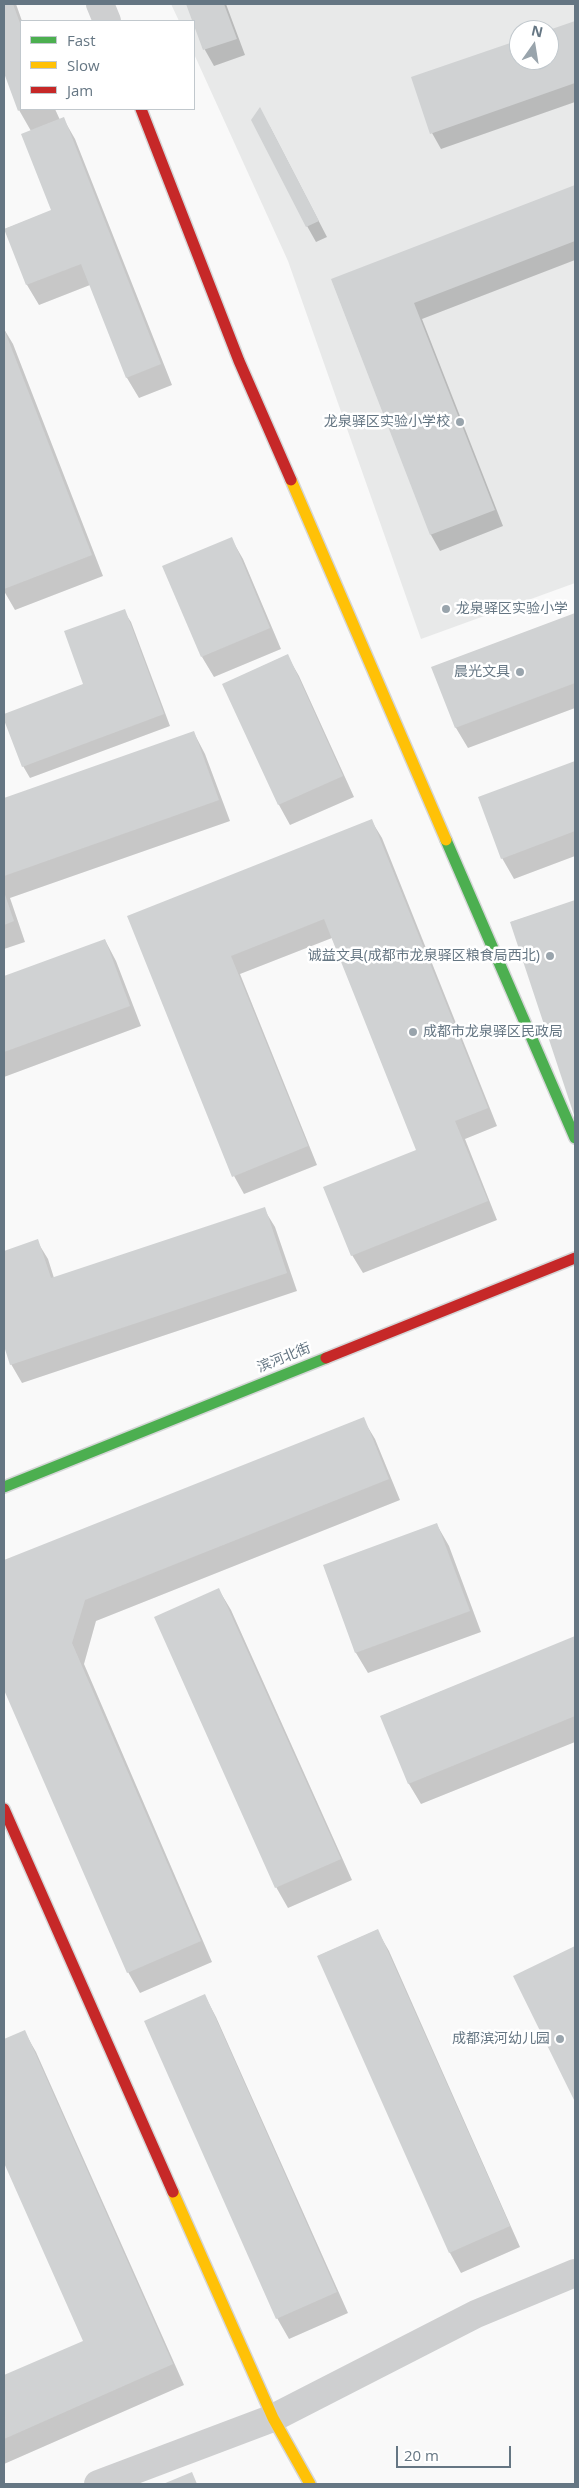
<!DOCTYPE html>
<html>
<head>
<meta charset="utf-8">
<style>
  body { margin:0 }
  #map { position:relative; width:579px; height:2488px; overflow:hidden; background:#f9f9f9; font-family:"Open Sans",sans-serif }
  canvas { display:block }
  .frame { position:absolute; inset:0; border:5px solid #657683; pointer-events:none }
  .legend { position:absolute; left:20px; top:20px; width:175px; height:90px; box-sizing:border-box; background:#fff; border:1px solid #c1c8cd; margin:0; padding:6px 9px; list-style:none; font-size:15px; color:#657683 }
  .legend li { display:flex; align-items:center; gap:10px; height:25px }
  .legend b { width:25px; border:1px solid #c1c8cd }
  .north { position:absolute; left:509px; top:20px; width:50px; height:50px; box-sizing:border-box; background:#fff; border:1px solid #c1c8cd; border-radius:50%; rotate:13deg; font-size:14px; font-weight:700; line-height:20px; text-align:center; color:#657683 }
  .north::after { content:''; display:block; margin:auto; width:18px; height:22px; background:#99a4ac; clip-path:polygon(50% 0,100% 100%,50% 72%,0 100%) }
  .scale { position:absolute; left:396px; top:2446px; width:115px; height:22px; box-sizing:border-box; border:2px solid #657683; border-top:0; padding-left:6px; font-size:15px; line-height:18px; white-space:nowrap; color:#657683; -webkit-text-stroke:4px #fff; paint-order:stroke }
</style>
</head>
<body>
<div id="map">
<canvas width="579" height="2488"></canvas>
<div class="frame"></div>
<ul class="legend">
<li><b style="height:6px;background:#4caf50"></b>Fast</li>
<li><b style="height:6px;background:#ffc107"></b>Slow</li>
<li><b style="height:6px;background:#c62828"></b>Jam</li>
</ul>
<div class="north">N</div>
<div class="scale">20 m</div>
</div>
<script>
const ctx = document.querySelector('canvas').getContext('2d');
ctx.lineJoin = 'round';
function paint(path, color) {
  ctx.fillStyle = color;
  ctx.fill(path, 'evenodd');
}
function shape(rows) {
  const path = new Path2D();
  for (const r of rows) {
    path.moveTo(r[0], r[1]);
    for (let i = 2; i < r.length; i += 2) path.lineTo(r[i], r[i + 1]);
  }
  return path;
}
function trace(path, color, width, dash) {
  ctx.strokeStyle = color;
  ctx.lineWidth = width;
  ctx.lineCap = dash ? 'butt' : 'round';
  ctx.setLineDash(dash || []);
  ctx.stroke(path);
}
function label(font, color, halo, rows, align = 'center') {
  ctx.font = font + ' "Open Sans","Noto Sans SC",sans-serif';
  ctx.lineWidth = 5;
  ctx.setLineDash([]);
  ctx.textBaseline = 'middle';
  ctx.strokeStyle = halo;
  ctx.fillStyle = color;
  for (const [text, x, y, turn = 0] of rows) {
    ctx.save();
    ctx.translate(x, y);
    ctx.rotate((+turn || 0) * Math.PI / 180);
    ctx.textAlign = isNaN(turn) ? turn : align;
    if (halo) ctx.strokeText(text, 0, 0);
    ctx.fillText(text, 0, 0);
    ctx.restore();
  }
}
const built = shape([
  [171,4,575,4,575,583,421,639,288,261,194,54,194,21,179,21],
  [519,30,549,30,549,60,519,60]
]);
const shadow = shape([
  [4,4,16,4,22,21,21,109,55,109,60,120,63,118,75,139,172,385,139,398,127,378,90,285,39,305,27,285,5,229,53,210,31,131,19,110,4,70],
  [188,4,226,4,245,55,214,66,205,50],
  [575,22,575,102,441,149,432,133,519,41,519,60,549,60,549,31],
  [269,125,327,237,316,242,307,226],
  [575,186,575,260,422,319,503,526,440,551,431,535,332,280],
  [4,329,13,344,103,576,15,610,4,591],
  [231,538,243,559,281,649,214,677,202,657],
  [124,611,131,622,170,726,30,778,23,766,4,715,85,685],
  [575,615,575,708,468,748,456,728,433,668],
  [287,655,299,676,354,797,290,825,279,805,224,684],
  [194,733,205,754,230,821,10,898,25,942,4,949,4,799],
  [575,762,575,856,514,879,502,858,479,798],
  [371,820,382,838,497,1126,465,1139,497,1220,363,1273,352,1255,418,1151,332,938,240,974,317,1165,244,1194,234,1176,129,917],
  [575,901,575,1115,511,922],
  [105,940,116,961,141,1026,4,1077,4,977],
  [264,1209,275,1227,297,1291,22,1383,11,1364,4,1342,4,1252,37,1241,48,1259,54,1278],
  [363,1419,375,1439,400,1500,96,1621,84,1664,212,1962,140,1993,128,1972,4,1687,4,1565,5,1561],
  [437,1525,449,1546,481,1632,368,1673,356,1653,325,1566],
  [219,1590,231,1610,352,1880,288,1908,276,1887],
  [575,1637,575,1742,421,1804,409,1784,381,1716],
  [377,1930,389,1951,520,2247,461,2273,450,2253,318,1956],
  [575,1947,575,2099,515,1977],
  [205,1996,216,2017,348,2313,289,2339,277,2318],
  [24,2031,36,2052,184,2385,4,2464,4,2377,85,2341,4,2160,4,2040]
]);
const building = shape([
  [4,4,13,4,21,26,21,109,18,111,4,73],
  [186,4,224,4,237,39,203,50],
  [575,21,575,83,430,134,411,77,519,40,519,60,549,60,549,30],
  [260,107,319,221,306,227,251,120],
  [64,117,161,364,126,378,81,264,26,285,4,229,51,210,21,134],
  [575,185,575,241,414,303,495,510,430,535,331,279],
  [4,329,92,555,4,589],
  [232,537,270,628,201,657,162,566],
  [125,609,164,714,22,767,4,720,4,714,83,684,64,631],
  [575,613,575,683,455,728,431,667],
  [288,654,343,776,278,805,222,684],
  [194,731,219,800,4,876,4,798],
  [575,761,575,831,501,859,478,797],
  [372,819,488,1108,455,1121,488,1201,351,1256,323,1187,416,1150,324,919,231,956,308,1146,232,1177,127,916],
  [4,892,14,921,4,925],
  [575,900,575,1118,510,922],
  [105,939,130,1006,4,1052,4,976],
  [265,1207,287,1273,10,1365,4,1346,4,1251,38,1239,51,1278],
  [364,1417,389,1479,85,1600,72,1643,201,1941,127,1973,4,1690,4,1560],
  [437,1523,470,1611,355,1653,323,1565],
  [219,1588,341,1859,275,1888,154,1617],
  [575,1636,575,1716,408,1784,380,1716],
  [378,1929,510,2226,449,2253,317,1956],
  [575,1946,575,2102,513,1976],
  [205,1994,337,2292,276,2319,144,2021],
  [25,2030,173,2364,4,2439,4,2375,83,2341,4,2163,4,2039],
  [192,2472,197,2484,163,2484]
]);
const street = shape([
  [100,4,107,21],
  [98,2484,273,2418,476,2314,575,2273]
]);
const fast = shape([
  [446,840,575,1138],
  [4,1487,326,1358]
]);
const slow = shape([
  [291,480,446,840],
  [173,2192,273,2418,310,2484]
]);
const jam = shape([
  [141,109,239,361,291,480],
  [326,1358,575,1258],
  [4,1809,173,2192]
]);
const markers = [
  [460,422,5,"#99a4ac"],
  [446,609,5,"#99a4ac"],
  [520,672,5,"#99a4ac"],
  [550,956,5,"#99a4ac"],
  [413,1032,5,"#99a4ac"],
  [560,2039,5,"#99a4ac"]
];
const poiNames = [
  ["龙泉驿区实验小学校",450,422],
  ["龙泉驿区实验小学",456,609,"left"],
  ["晨光文具",510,672],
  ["诚益文具(成都市龙泉驿区粮食局西北)",540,956],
  ["成都市龙泉驿区民政局",423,1032,"left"],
  ["成都滨河幼儿园",550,2039]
];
const streetNames = [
  ["滨河北街",284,1358,-22]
];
paint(built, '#e8e9e9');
paint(shadow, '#0003');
paint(building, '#d0d2d3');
trace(fast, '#d5d6d7', 14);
trace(slow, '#d5d6d7', 14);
trace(jam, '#d5d6d7', 14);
trace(street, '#cecfd0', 28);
trace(fast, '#4caf50', 11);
trace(slow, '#ffc107', 11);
trace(jam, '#c62828', 11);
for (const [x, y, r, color] of markers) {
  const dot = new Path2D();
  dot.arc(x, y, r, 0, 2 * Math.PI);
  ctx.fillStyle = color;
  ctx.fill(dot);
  trace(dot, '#fff', 2);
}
label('14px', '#657683', '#fff', poiNames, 'right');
label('14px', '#657683', '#fff', streetNames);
</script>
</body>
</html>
